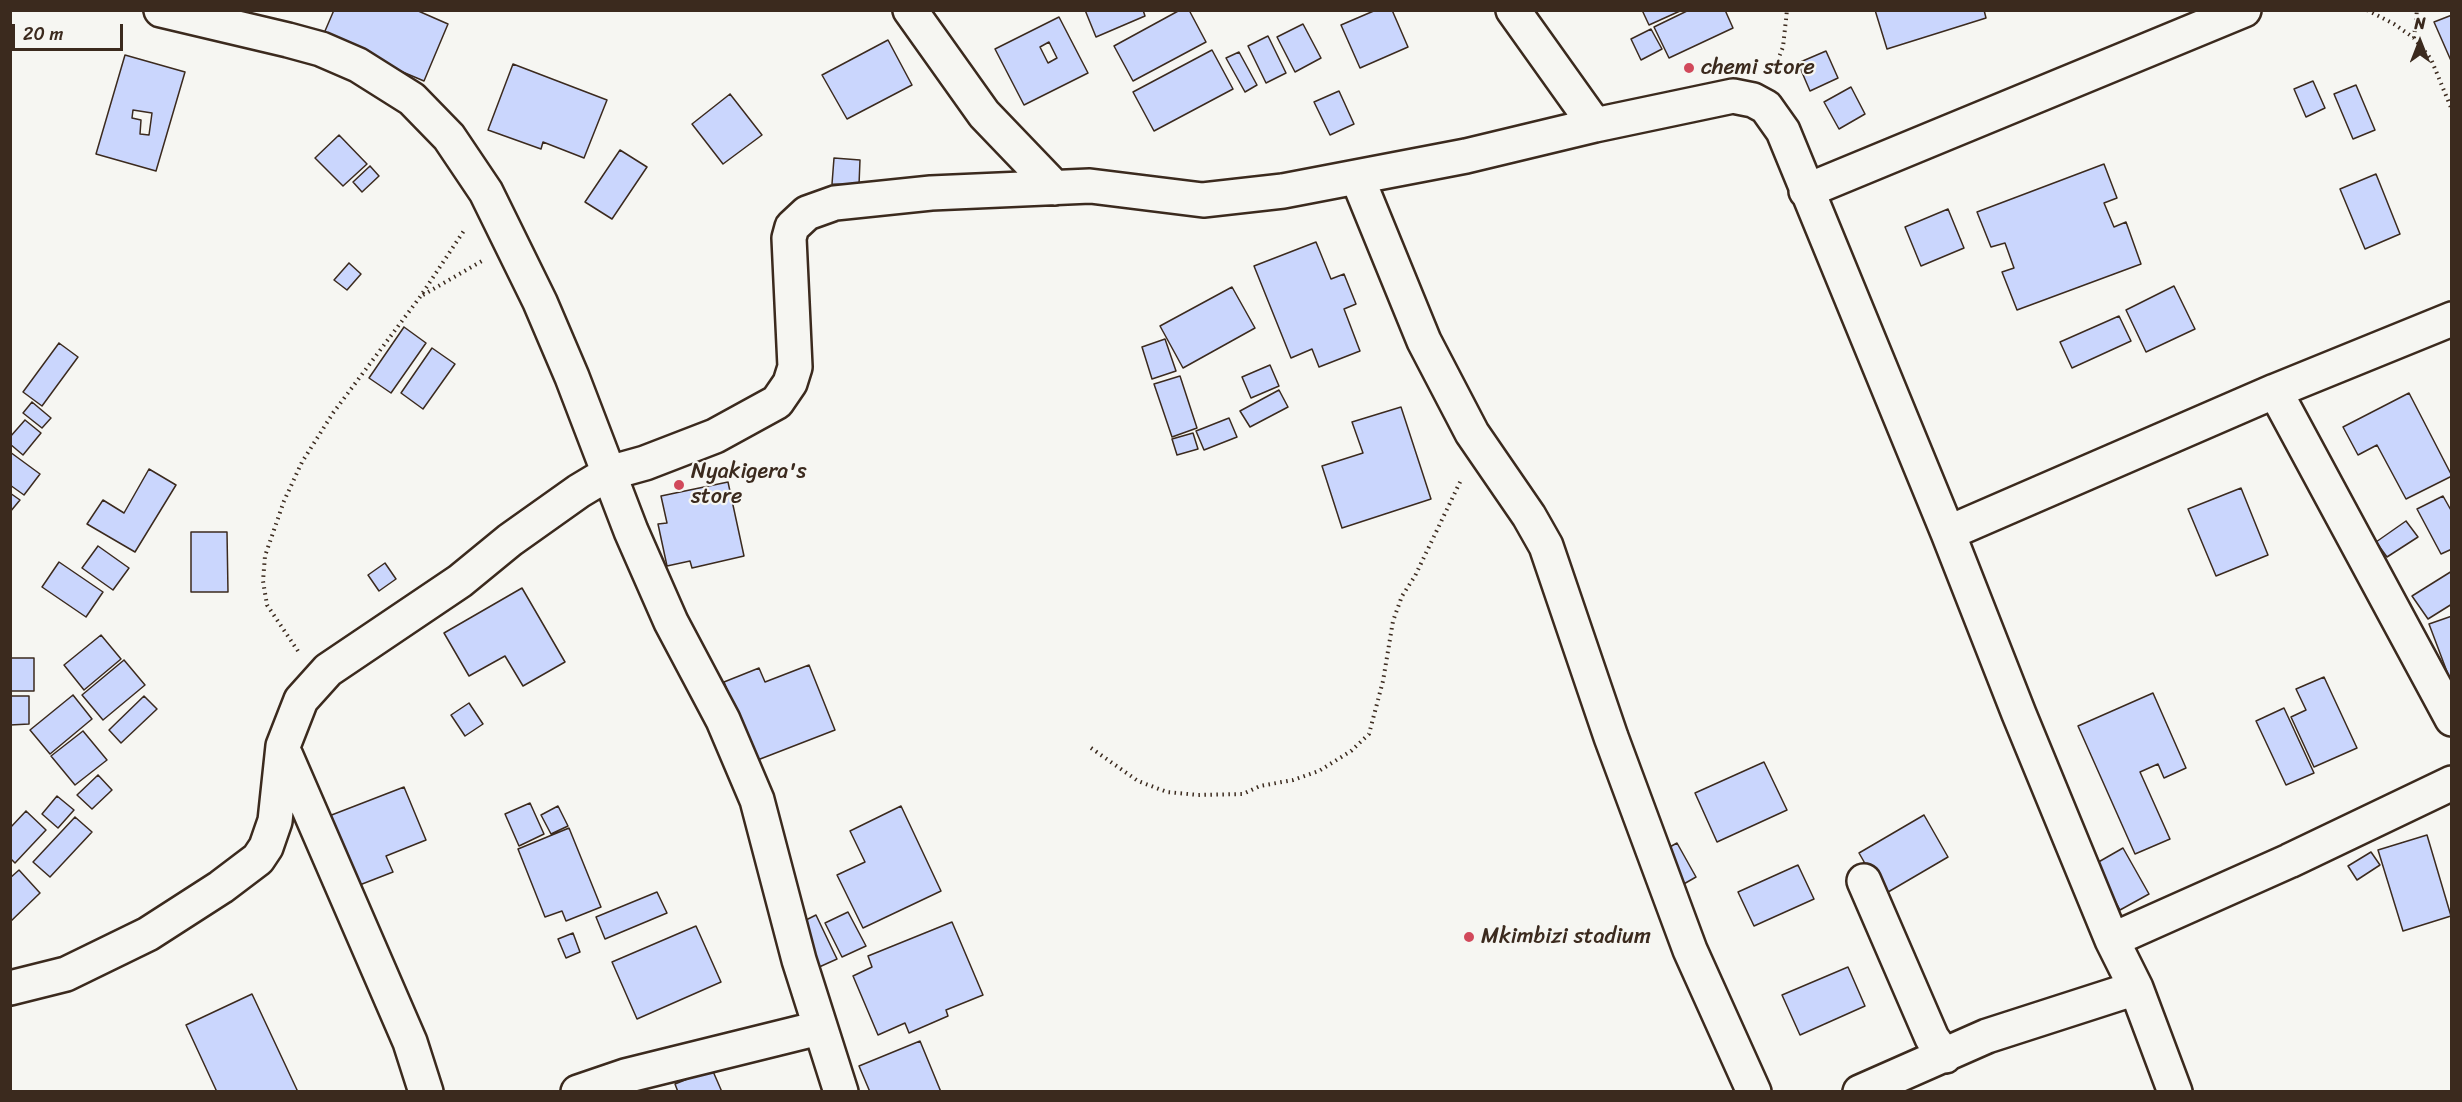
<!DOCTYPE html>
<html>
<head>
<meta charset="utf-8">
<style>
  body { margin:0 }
  #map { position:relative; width:2462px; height:1102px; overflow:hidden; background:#f6f6f2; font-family:Sriracha,sans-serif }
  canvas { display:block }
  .frame { position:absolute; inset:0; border:12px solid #3b2a1e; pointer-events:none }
  .north { position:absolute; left:2390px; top:12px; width:60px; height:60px; -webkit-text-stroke:4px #f6f6f2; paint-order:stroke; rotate:0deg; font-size:16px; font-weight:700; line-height:24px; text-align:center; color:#3b2a1e }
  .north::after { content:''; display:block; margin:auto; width:21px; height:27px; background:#3b2a1e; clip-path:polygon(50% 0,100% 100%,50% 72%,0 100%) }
  .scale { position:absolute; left:12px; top:24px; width:111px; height:27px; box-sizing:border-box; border:3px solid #3b2a1e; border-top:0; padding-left:8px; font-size:18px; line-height:21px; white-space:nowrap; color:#3b2a1e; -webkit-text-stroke:4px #f6f6f2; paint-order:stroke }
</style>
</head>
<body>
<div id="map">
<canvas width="2462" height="1102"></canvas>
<div class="frame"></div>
<div class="north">N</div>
<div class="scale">20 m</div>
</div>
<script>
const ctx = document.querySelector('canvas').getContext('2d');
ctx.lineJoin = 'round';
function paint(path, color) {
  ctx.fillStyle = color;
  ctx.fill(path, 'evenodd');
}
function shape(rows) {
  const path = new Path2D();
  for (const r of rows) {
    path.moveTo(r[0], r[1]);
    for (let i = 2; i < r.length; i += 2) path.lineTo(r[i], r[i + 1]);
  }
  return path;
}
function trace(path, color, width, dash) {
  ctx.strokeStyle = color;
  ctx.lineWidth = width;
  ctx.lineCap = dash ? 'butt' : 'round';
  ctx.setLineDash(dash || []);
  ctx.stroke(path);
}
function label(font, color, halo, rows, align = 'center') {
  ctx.font = font + ' Sriracha,sans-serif';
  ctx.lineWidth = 4.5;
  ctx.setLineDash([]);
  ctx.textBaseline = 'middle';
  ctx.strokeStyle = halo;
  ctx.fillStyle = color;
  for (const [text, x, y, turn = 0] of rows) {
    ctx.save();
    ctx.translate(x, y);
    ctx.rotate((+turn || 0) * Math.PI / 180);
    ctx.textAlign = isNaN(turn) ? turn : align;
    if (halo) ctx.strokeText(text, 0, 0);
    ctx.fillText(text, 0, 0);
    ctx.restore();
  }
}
const building = shape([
  [334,10,416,10,448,24,424,81,322,38,334,10],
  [1085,10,1143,10,1145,16,1096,37,1085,10],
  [1180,10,1189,10,1206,42,1133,81,1114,46,1180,10],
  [1376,10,1392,10,1408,47,1360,68,1341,25,1376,10],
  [1642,10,1680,10,1680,11,1649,25,1642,10],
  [1689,10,1725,10,1733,28,1669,58,1654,27,1689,10],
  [1875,10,1984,10,1986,18,1887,49,1875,10],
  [2452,15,2452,63,2434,22,2452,15],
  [1059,17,1088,73,1024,105,995,49,1059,17],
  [1049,42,1057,58,1048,63,1040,47,1049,42],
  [1303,24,1321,58,1295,72,1277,37,1303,24],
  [1651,29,1662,49,1641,60,1631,39,1651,29],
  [1268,36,1286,73,1266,83,1248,46,1268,36],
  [888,40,912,85,847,119,822,75,888,40],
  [1212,50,1233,89,1154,131,1133,92,1212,50],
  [1826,51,1838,78,1810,91,1798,63,1826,51],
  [1239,52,1257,85,1245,92,1226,58,1239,52],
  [125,55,185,72,156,171,96,154,125,55],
  [133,110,152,113,149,135,140,134,141,120,132,118,133,110],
  [513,64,607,100,584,158,543,142,541,149,488,130,513,64],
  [2313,81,2325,108,2306,117,2294,89,2313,81],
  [2356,85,2375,130,2353,139,2334,94,2356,85],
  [1851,87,1865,114,1839,129,1824,102,1851,87],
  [1339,91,1354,124,1330,135,1314,102,1339,91],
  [730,94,762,135,723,164,692,124,730,94],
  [339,135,367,164,343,186,315,158,339,135],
  [620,150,647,167,612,219,585,202,620,150],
  [834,158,860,160,859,185,832,184,834,158],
  [2104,164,2117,198,2104,203,2114,227,2126,222,2141,264,2017,310,2002,272,2014,268,2005,243,1991,247,1977,212,2104,164],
  [370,166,379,176,362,192,353,182,370,166],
  [2376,174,2400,234,2365,249,2340,189,2376,174],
  [1948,209,1964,248,1921,266,1905,227,1948,209],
  [1316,242,1331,279,1344,274,1356,304,1344,309,1360,351,1319,367,1312,349,1291,358,1254,266,1316,242],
  [349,263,361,274,347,290,334,280,349,263],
  [2174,286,2195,329,2146,352,2126,310,2174,286],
  [1232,287,1255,328,1183,368,1160,326,1232,287],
  [2119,316,2131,341,2072,368,2060,342,2119,316],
  [404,327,426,343,391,393,369,378,404,327],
  [1165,339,1176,371,1152,379,1142,347,1165,339],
  [59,343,78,357,42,406,23,392,59,343],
  [432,348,455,364,423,409,401,393,432,348],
  [1270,365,1279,386,1251,398,1242,377,1270,365],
  [1180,376,1197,428,1172,437,1154,384,1180,376],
  [1279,390,1288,407,1250,427,1240,411,1279,390],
  [2409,393,2452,476,2406,499,2377,445,2358,455,2343,427,2409,393],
  [32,402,51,418,42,428,23,413,32,402],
  [1401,407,1431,499,1342,528,1322,466,1363,453,1352,422,1401,407],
  [1229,418,1237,437,1204,450,1196,431,1229,418],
  [25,420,41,433,23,455,10,444,10,437,25,420],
  [1193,433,1198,449,1177,455,1172,439,1193,433],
  [10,452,40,474,24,495,10,485,10,452],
  [149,469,176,485,135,552,87,524,103,500,124,513,149,469],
  [728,482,744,556,692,568,690,561,667,566,658,524,667,523,661,496,728,482],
  [2241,488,2268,555,2216,576,2188,509,2241,488],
  [10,493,20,500,10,512,10,493],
  [2443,496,2452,512,2452,549,2441,554,2417,509,2443,496],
  [2406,521,2418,537,2387,557,2376,542,2406,521],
  [191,532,227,532,228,592,191,592,191,532],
  [98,546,129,568,113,590,82,568,98,546],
  [59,562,103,592,86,617,42,587,59,562],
  [385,563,396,579,379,591,368,575,385,563],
  [2452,571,2452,604,2428,619,2412,596,2452,571],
  [522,588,565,662,523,686,505,656,469,676,444,633,522,588],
  [2452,616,2452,685,2429,624,2452,616],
  [101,635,121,659,84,690,64,665,101,635],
  [10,658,34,658,34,691,10,691,10,658],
  [124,660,145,685,103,720,82,695,124,660],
  [809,665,835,730,755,761,724,682,759,668,765,682,809,665],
  [2324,677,2357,748,2314,767,2291,717,2306,710,2296,689,2324,677],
  [2153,693,2186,768,2164,778,2158,764,2140,772,2170,839,2135,854,2078,726,2153,693],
  [73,695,92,719,50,754,30,730,73,695],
  [10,696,29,696,29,724,10,725,10,696],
  [144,696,157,709,121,743,109,730,144,696],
  [469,703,483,724,465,736,451,715,469,703],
  [2284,708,2314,773,2286,785,2256,721,2284,708],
  [83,731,107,760,75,785,51,756,83,731],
  [1764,762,1787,810,1717,842,1695,793,1764,762],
  [98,775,112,790,92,809,77,795,98,775],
  [404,787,426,840,386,856,393,872,357,886,329,816,404,787],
  [57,796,74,810,58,828,42,814,57,796],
  [530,803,544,834,519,846,505,814,530,803],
  [558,806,568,826,551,834,541,815,558,806],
  [901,806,941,891,863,928,837,875,865,862,850,831,901,806],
  [26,811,46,830,15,863,10,858,10,828,26,811],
  [1924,815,1948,857,1883,895,1859,853,1924,815],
  [75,817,92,832,50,877,33,862,75,817],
  [569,828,601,907,566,921,562,911,545,917,518,849,569,828],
  [2427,835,2451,916,2403,931,2378,850,2427,835],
  [1677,843,1696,877,1675,889,1657,854,1677,843],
  [2123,848,2149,894,2120,910,2095,864,2123,848],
  [2371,852,2380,865,2357,880,2348,866,2371,852],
  [1798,865,1814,899,1754,926,1738,892,1798,865],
  [19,870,40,893,10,922,10,878,19,870],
  [657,892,667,913,605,939,596,917,657,892],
  [848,912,866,946,842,957,825,923,848,912],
  [816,915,837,959,817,968,796,925,816,915],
  [952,922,983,995,946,1010,948,1016,909,1033,905,1023,878,1035,853,976,872,967,868,956,952,922],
  [696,926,721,982,637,1019,612,962,696,926],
  [573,933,580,952,566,958,558,939,573,933],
  [1848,967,1865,1006,1800,1035,1782,995,1848,967],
  [252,994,298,1092,217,1092,186,1025,252,994],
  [920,1041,941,1092,870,1092,859,1066,920,1041],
  [712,1069,722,1092,678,1092,675,1084,712,1069]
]);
const path = shape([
  [2367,10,2394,24,2414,38,2431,59,2452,110],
  [2414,38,2417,10],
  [1773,72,1783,47,1787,10],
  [423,295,482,261],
  [298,651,267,605,263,581,265,556,284,501,302,462,333,413,420,297,465,229],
  [1091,748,1138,781,1167,792,1198,795,1243,794,1260,786,1293,780,1319,771,1351,751,1369,734,1383,681,1393,621,1402,596,1415,576,1461,480]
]);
const minor = shape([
  [161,10,288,40,321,49,358,65,412,99,449,137,486,192,540,302,572,377,631,531,671,622,723,720,757,800,799,960,841,1092],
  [910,10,984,114,1055,188],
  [1513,10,1595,125],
  [1357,177,1424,341,1472,433,1529,516,1546,546,1611,737,1690,950,1754,1092],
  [1806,191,2244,10],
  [2275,391,2452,719],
  [1948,533,2275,391,2452,319],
  [286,756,410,1042,426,1092],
  [1864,881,1932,1038,1945,1056],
  [2112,940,2289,861,2452,783],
  [10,988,66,974,148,934,221,887,258,859,266,847,275,821,283,746,301,700,328,670,460,581,510,540,579,491,609,473,645,463,715,436,777,402,790,383,795,367,789,238,792,227,807,213,835,203,931,193,1090,186,1203,200,1283,191,1466,156,1595,125,1733,96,1753,100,1766,107,1783,131,1948,533,2019,714,2112,940,2136,988,2175,1092],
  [578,1092,625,1076,819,1028],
  [1860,1092,1987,1036,2136,988]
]);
const markers = [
  [1689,68,6,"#d1495b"],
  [679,485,6,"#d1495b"],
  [1469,937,6,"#d1495b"]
];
const poiNames = [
  ["chemi store",1701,68],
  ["Nyakigera's",691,472],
  ["store",691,497],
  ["Mkimbizi stadium",1481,937]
];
paint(building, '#cad6fd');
trace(building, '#3b2a1e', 1.5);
trace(minor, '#3b2a1e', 38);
trace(path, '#3b2a1e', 4, [1.5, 4.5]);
trace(minor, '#f6f6f2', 33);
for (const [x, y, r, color] of markers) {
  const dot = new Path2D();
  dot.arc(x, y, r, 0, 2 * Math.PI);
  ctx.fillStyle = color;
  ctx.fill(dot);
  trace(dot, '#f6f6f2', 2);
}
label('22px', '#3b2a1e', '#f6f6f2', poiNames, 'left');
</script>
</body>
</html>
